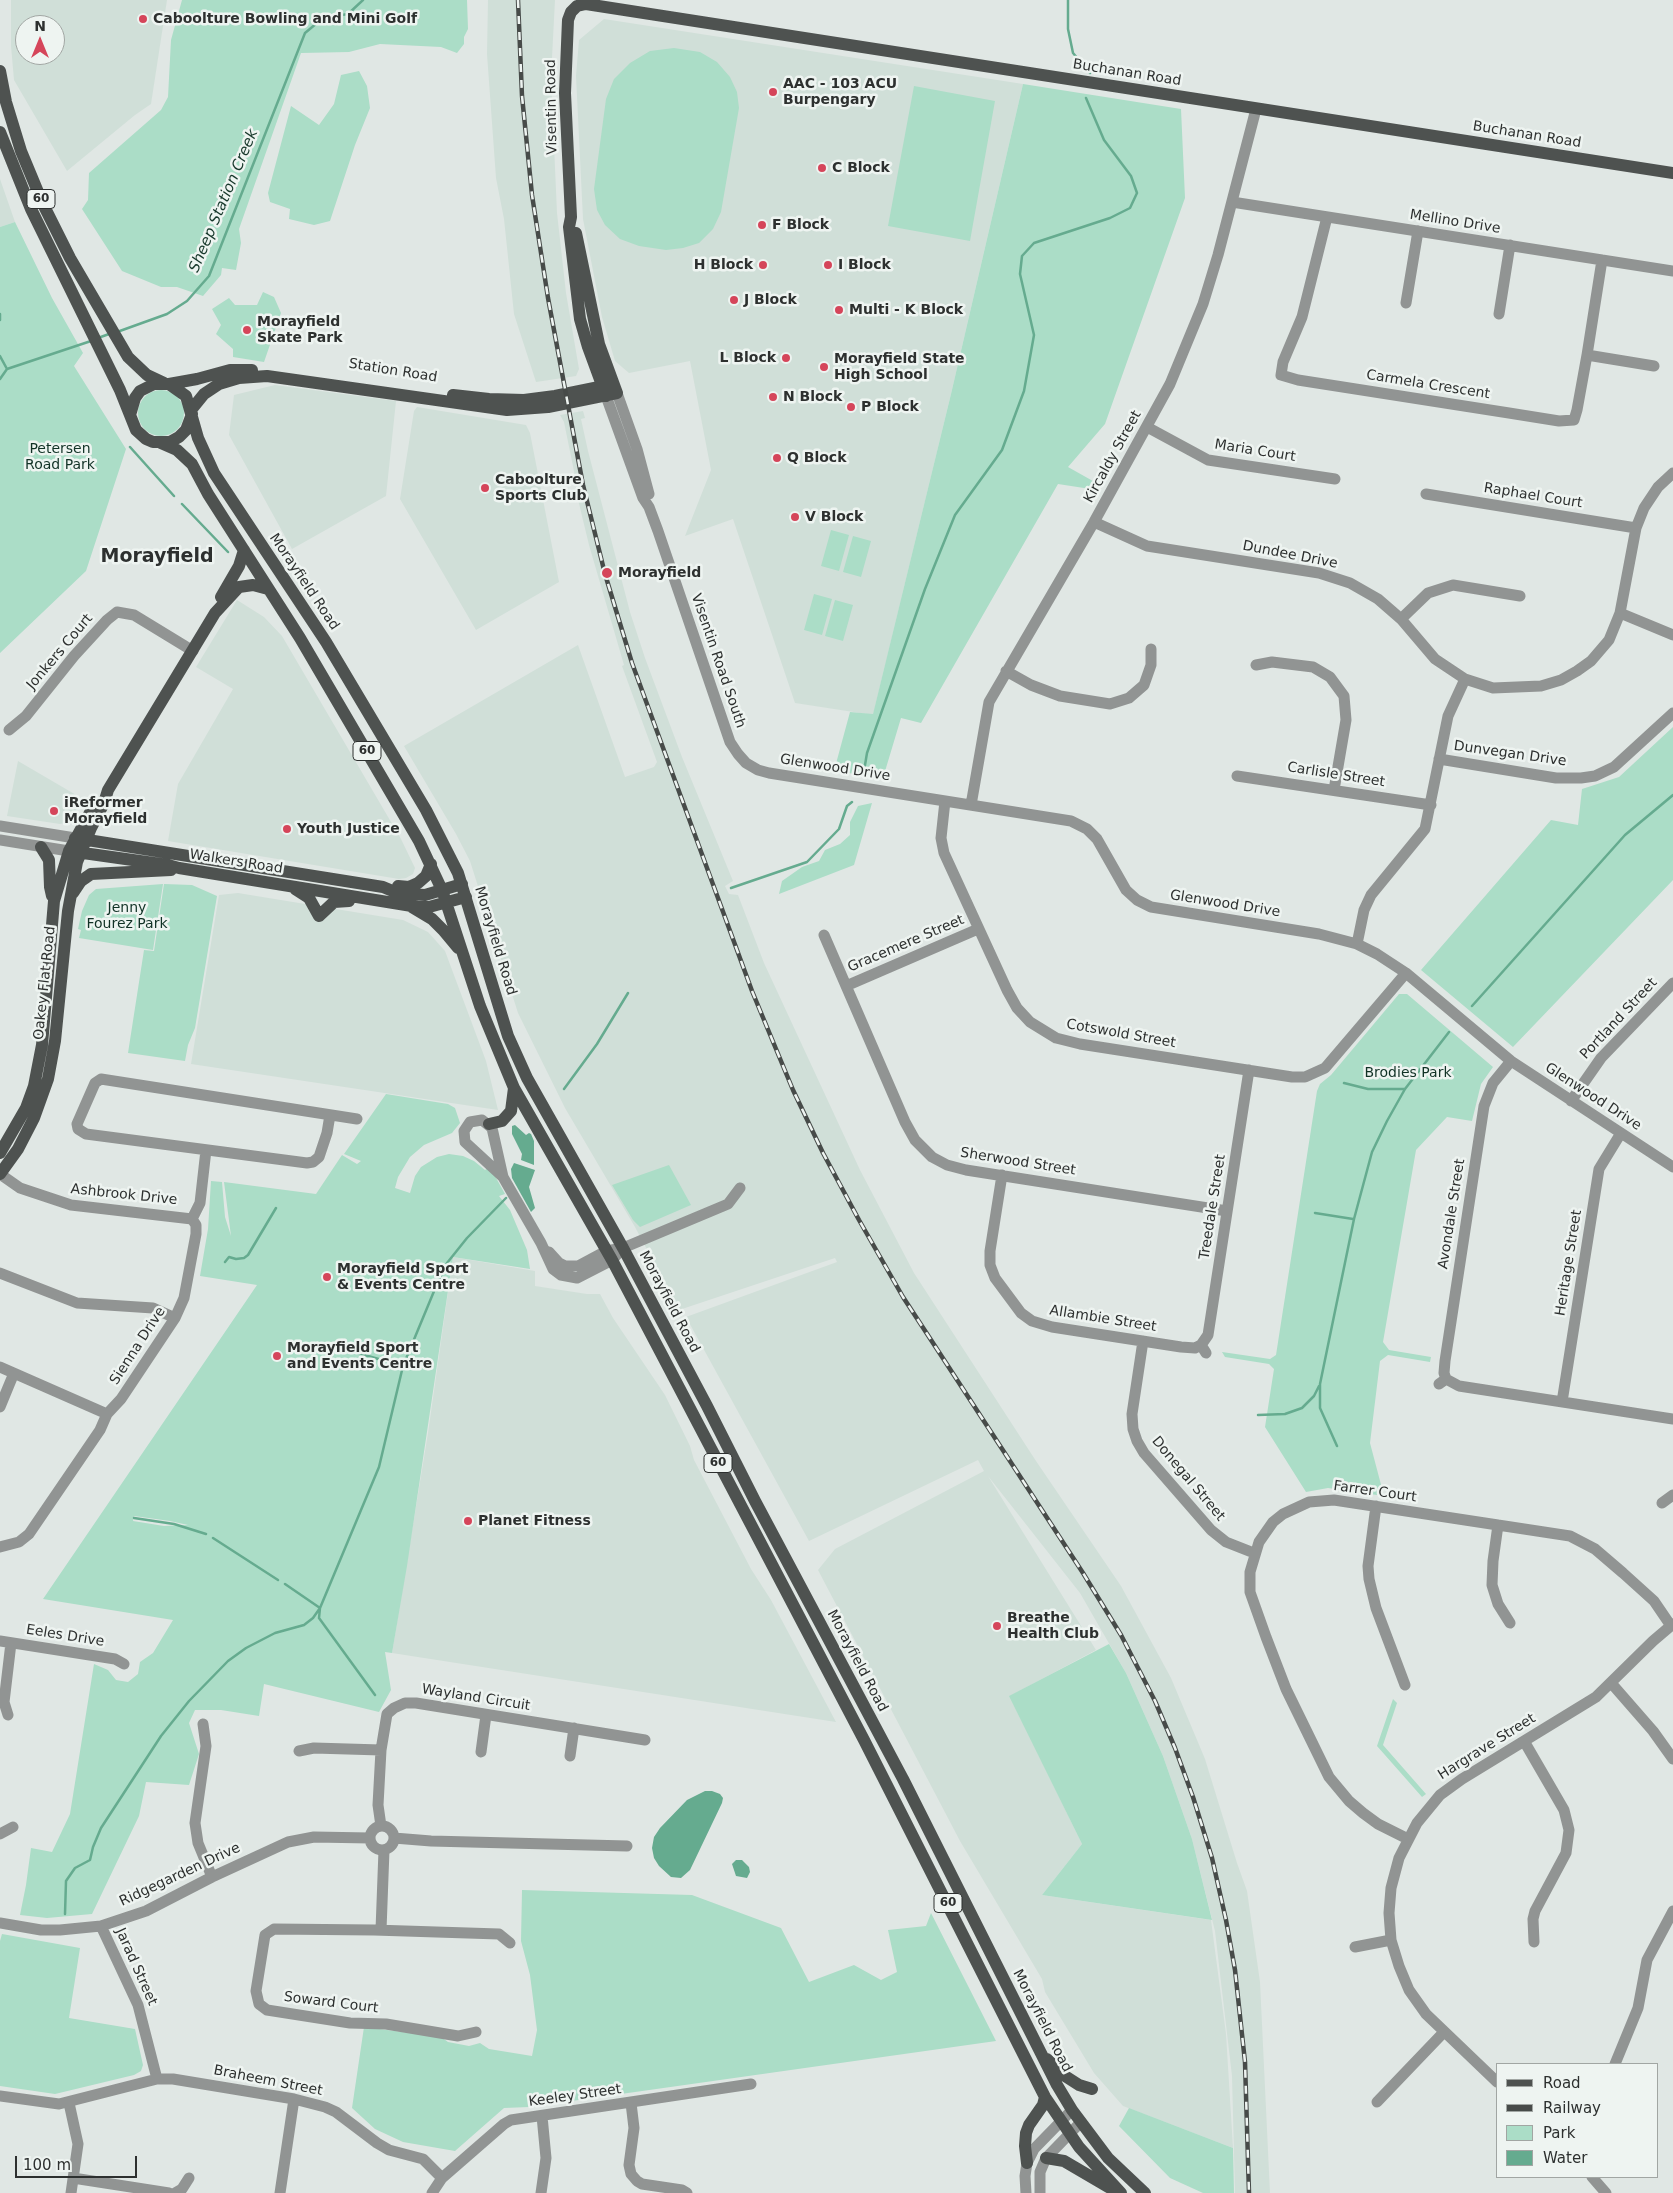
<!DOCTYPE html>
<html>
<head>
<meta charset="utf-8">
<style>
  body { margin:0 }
  #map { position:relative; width:1673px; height:2193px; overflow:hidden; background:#e0e7e4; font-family:"DejaVu Sans",sans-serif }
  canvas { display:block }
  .legend { position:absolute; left:1496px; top:2063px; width:162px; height:115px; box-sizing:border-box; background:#eef4f1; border:1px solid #a1a6a3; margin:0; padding:6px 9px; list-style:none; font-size:15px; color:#2d302f }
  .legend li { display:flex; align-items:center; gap:10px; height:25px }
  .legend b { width:25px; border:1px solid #a1a6a3 }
  .north { position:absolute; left:15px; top:15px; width:50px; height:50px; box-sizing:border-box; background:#eef4f1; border:1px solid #a1a6a3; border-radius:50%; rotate:0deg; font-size:14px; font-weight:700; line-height:20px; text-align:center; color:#2d302f }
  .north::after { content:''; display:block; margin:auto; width:18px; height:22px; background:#d5455a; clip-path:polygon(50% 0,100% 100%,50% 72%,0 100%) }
  .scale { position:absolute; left:15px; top:2156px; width:122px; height:22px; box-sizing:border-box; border:2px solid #2d302f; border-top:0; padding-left:6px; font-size:15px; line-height:18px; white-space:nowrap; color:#2d302f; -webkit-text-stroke:4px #eef4f1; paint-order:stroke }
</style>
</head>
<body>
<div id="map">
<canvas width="1673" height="2193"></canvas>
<ul class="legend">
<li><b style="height:6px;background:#4e5250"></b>Road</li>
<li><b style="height:6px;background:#474b49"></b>Railway</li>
<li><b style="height:14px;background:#abddc7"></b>Park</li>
<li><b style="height:14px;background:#65ab8f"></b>Water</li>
</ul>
<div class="north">N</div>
<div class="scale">100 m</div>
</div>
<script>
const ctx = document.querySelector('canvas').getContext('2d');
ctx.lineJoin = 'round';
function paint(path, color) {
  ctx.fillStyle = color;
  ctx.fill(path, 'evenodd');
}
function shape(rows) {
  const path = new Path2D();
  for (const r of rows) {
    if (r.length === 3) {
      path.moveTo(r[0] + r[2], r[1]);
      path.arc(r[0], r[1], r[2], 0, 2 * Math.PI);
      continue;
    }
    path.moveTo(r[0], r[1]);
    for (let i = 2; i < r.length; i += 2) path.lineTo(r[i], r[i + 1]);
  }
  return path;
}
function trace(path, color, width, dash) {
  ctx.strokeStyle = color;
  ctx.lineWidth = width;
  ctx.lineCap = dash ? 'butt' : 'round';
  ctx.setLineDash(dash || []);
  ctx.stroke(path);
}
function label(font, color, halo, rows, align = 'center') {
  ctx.font = font + ' "DejaVu Sans",sans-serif';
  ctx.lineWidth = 5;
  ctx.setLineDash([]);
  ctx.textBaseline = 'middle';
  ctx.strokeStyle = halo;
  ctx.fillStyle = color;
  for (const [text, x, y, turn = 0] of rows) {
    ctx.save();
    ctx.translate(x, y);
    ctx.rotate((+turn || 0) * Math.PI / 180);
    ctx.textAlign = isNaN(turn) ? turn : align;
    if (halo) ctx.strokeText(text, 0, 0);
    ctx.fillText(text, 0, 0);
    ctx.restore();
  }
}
const built = shape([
  [11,0,167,0,151,104,135,115,67,171,14,80,11,46],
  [25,25,55,25,55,55,25,55],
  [488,0,555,0,551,77,557,213,566,293,579,369,576,376,536,382,514,314,504,219,496,178,487,54],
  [604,19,1023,84,951,394,873,715,795,703,733,519,685,536,711,470,690,361,629,373,615,361,602,317,583,219,576,76,579,40],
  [0,179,15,222,0,227],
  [275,385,396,401,386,496,292,549,229,435,234,395],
  [417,407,526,425,530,433,559,582,476,630,400,499,414,411],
  [583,411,585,418,581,419,588,451,630,612,645,658,682,757,733,881,725,886,729,894,738,895,764,963,860,1170,914,1273,1036,1461,1121,1586,1171,1678,1205,1759,1237,1863,1247,1891,1260,1982,1270,2193,1235,2193,1232,2076,1215,1931,1192,1839,1163,1756,1126,1673,1080,1593,988,1476,1096,1650,1010,1696,1082,1844,1042,1895,1211,1920,1226,2034,1233,2148,1123,2106,1094,2073,1045,1992,1042,1979,960,1841,818,1570,835,1549,984,1471,978,1460,809,1541,686,1317,837,1262,835,1258,679,1310,635,1227,565,1108,518,1013,470,861,456,834,404,746,578,645,625,777,654,767,657,762,622,666,624,665,589,545,575,487,577,486,564,422,560,415],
  [237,600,264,617,282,636,401,839,415,868,413,874,406,878,399,879,168,841,178,784,233,689,196,667],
  [18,761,83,799,71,820,66,823,60,824,7,816],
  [238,893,403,920,428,932,445,951,486,1061,498,1110,191,1064,219,895],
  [453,1257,535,1271,535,1286,587,1294,600,1294,613,1318,665,1395,690,1446,694,1460,751,1569,771,1600,836,1722,392,1653,428,1433]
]);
const green = shape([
  [182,0,467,0,468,29,464,37,464,44,457,53,441,47,380,44,349,52,301,53,239,229,241,243,236,270,222,268,221,275,203,296,177,287,161,287,122,271,82,209,88,200,89,173,161,110,168,97,171,40],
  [674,48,700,52,717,62,730,77,737,92,739,108,721,212,713,229,699,243,683,248,666,250,639,246,620,239,605,225,597,210,594,189,606,99,614,79,630,63,650,51],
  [359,71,367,86,370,108,355,145,330,221,314,225,289,219,290,209,270,202,268,193,291,106,319,125,334,104,341,75],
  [1023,84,1181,109,1185,198,1105,424,1068,467,1100,485,1097,490,1058,484,921,723,901,718,883,778,834,771,850,712,873,714,951,394],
  [914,86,995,101,970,241,888,226],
  [15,222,52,298,83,353,74,366,126,449,86,571,0,653,0,227],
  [263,292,274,297,281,313,264,362,233,357,233,349,216,334,221,325,212,309,229,298,235,305,257,305],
  [161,413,23],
  [831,530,849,535,839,571,821,566],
  [853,536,871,541,861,577,843,572],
  [814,594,832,599,822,635,804,630],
  [835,600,853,605,843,641,825,636],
  [1673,727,1673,880,1513,1047,1421,970,1551,820,1578,825,1582,789,1619,777],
  [872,803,854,865,779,894,782,881,802,867,819,861,825,850,840,844,850,835,850,822,858,806],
  [163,884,153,950,79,938,81,930,78,929,82,911,89,895,96,889],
  [164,884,192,885,217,896,195,1028,188,1045,185,1061,128,1053,144,950,154,951],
  [1399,994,1407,994,1493,1067,1481,1084,1472,1121,1447,1117,1416,1150,1383,1342,1389,1350,1431,1357,1430,1362,1388,1355,1380,1361,1370,1443,1384,1496,1328,1488,1306,1492,1265,1427,1274,1369,1269,1364,1225,1357,1222,1352,1270,1359,1276,1355,1317,1091,1320,1084,1331,1075],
  [386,1094,448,1104,455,1108,460,1123,452,1133,424,1145,410,1157,398,1177,395,1188,410,1193,415,1176,421,1167,437,1157,449,1154,463,1156,474,1161,485,1170,488,1168,495,1176,505,1194,499,1196,510,1210,527,1250,530,1269,453,1257,407,1566,392,1653,385,1652,391,1690,379,1712,264,1684,259,1716,221,1710,195,1710,189,1723,199,1754,189,1785,146,1782,139,1816,92,1914,47,1918,20,1915,26,1885,31,1848,52,1852,70,1814,94,1664,108,1670,116,1680,128,1682,138,1674,140,1662,153,1653,173,1620,43,1599,257,1285,200,1276,208,1229,211,1181,222,1182,225,1217,231,1236,224,1182,316,1194,342,1155,357,1164,361,1161,344,1154],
  [134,1516,170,1521,188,1525,164,1526,133,1521],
  [669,1165,691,1205,640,1227,633,1220,612,1185],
  [1109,1644,1126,1673,1163,1756,1192,1839,1212,1920,1042,1895,1082,1844,1009,1696],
  [1393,1699,1397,1703,1383,1745,1426,1794,1422,1797,1377,1746],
  [522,1890,692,1895,781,1928,809,1982,854,1965,881,1980,897,1972,888,1930,926,1926,931,1913,996,2041,529,2107,504,2108,455,2151,403,2142,375,2129,352,2108,364,2027,441,2037,448,2042,469,2046,480,2043,489,2049,532,2056,537,2030,530,1975,521,1941],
  [2,1934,80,1948,69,2018,135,2029,143,2065,141,2071,134,2075,55,2094,0,2086,0,1941],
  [1129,2108,1233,2148,1234,2193,1203,2193,1170,2178,1119,2126]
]);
const water = shape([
  [515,1125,526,1135,529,1133,531,1134,534,1141,534,1165,521,1160,522,1154,512,1134,512,1126],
  [514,1163,535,1170,529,1187,535,1208,531,1212,512,1178,511,1169],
  [705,1791,712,1791,720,1794,723,1798,722,1803,690,1870,681,1878,671,1877,659,1866,654,1858,652,1848,654,1837,660,1828,687,1800],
  [736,1860,742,1860,749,1867,750,1872,747,1878,736,1876,732,1864]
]);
const stream = shape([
  [1068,0,1068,29,1073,53,1090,73],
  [0,314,0,320],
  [117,332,167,314,187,301,209,276,305,33,323,18,348,14,363,0],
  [98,338,109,334],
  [0,356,7,369,91,341],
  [0,379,7,369],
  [130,447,174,496],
  [182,504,228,552],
  [864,771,867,753,925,589,955,515,1002,450,1024,391,1034,335,1020,274,1022,256,1034,243,1110,218,1130,208,1137,193,1131,176,1104,140,1086,98],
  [731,888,807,862,839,829,847,806,852,802],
  [1472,1006,1625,835,1673,795],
  [1344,1083,1368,1089,1404,1089],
  [564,1089,597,1044,628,993],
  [1315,1213,1353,1219],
  [225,1262,229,1257,236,1259,244,1258,248,1255,276,1208],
  [354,1352,403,1366],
  [1258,1415,1285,1414,1302,1408,1314,1396,1319,1386],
  [1337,1446,1320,1408,1320,1384,1354,1219,1372,1152,1387,1121,1405,1089,1449,1032],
  [134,1518,174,1524,206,1534],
  [213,1538,278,1580],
  [375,1695,319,1618,320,1608,379,1467,403,1366,437,1284,447,1263,467,1238,506,1198],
  [65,1914,66,1881,75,1868,90,1860,93,1847,101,1828,161,1736,189,1701,228,1661,246,1648,275,1633,304,1625,313,1618,320,1608,285,1584]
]);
const minor = shape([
  [1232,202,1673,271],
  [1327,217,1302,317,1283,362,1281,375,1298,380,1509,413,1559,421,1574,420,1577,410,1587,355,1602,260],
  [1406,303,1418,231],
  [1499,314,1510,245],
  [1587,355,1654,366],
  [617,393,637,449,649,494],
  [606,396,643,498,649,507,658,531,730,742,738,754,746,763,758,770,769,773,1071,821,1087,829,1097,839,1126,890,1137,900,1151,907,1319,934,1357,944,1377,954,1406,973,1511,1061,1673,1167],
  [1147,427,1208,460,1335,479],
  [1426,494,1636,528],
  [1094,522,1147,546,1319,573,1350,583,1378,599,1401,619,1435,659,1465,679,1493,688,1541,686,1561,680,1577,671,1591,661,1609,640,1620,613,1636,528,1644,508,1658,487,1673,473],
  [1620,613,1673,635],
  [1401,619,1428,593,1453,585,1520,596],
  [1256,665,1272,662,1313,667,1330,677,1344,696,1346,720,1334,790],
  [1006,671,1031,685,1060,696,1110,704,1129,698,1144,685,1151,665,1151,649],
  [9,730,26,716,74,656,107,620,117,612,134,615,193,651],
  [1439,759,1556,778,1581,778,1595,776,1614,767,1673,713],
  [1237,776,1431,805],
  [945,801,941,838,944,853,1007,990,1017,1008,1030,1022,1056,1038,1080,1044,1292,1077,1305,1077,1325,1068,1406,973],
  [971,805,989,702,1094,522,1170,384,1203,304,1218,255,1256,109],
  [0,826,75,838],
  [0,840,69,851],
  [824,935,905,1122,915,1140,932,1157,947,1165,966,1170,1227,1211],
  [1357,944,1364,910,1371,895,1425,829,1448,716,1465,679],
  [846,986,978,929],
  [1571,1101,1601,1058,1673,983],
  [330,1115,327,1133,319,1157,313,1162,307,1163,86,1134,78,1129,77,1124,95,1083,101,1079,357,1119],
  [0,1174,20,1188,71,1205,192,1219],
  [1002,1175,990,1251,990,1265,995,1278,1021,1313,1032,1321,1052,1327,1181,1347,1195,1348,1201,1345,1206,1353],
  [503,1177,492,1128,482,1120,470,1122,464,1131,465,1142,503,1177,541,1243,553,1269,561,1275,577,1278,612,1260,623,1248],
  [549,1252,559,1263,565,1266,578,1266,606,1251,623,1248,728,1204,740,1188],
  [0,1273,77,1303,153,1308,175,1318],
  [1143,1341,1132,1414,1133,1429,1137,1441,1144,1453,1211,1530,1226,1542,1254,1553],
  [1201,1345,1208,1335,1249,1070],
  [0,1367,107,1414],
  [1446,1379,1444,1373,1445,1361,1484,1106,1493,1083,1511,1061],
  [1439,1384,1446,1379,1459,1386,1673,1419],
  [1562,1402,1599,1169,1621,1133],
  [0,1407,14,1373],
  [1662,1503,1673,1495],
  [1376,1506,1368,1566,1369,1579,1376,1608,1405,1685],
  [1498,1525,1493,1561,1492,1585,1498,1604,1510,1623],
  [0,1547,19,1542,29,1534,100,1430,107,1414,121,1399,175,1318,184,1298,196,1234,196,1225,192,1219,200,1203,206,1150],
  [0,1641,115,1659,124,1664],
  [1612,1684,1653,1731,1673,1759],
  [8,1715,4,1702,11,1643],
  [203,1724,206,1746,195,1823,198,1843,212,1877],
  [1524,1741,1564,1810,1569,1830,1566,1853,1535,1911,1533,1919,1534,1942],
  [299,1751,314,1748,381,1750],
  [481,1752,486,1715],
  [570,1756,574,1728],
  [382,1838,12],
  [381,1826,378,1805,381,1750,387,1714,394,1708,405,1703,416,1703,645,1740],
  [0,1834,13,1827],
  [394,1838,431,1841,627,1846],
  [1408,1839,1378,1824,1363,1813,1349,1801,1329,1777,1286,1689,1266,1637,1250,1592,1250,1572,1259,1542,1273,1522,1283,1514,1309,1502,1334,1500,1570,1536,1595,1549,1623,1573,1654,1601,1671,1626],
  [0,1923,41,1930,60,1930,101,1926,146,1911,212,1877,288,1842,314,1837,370,1838],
  [101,1926,138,2005,157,2079],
  [381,1930,384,1850],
  [1355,1947,1391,1940],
  [476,2032,458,2036,386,2024,350,2023,267,2010,259,2004,256,1991,265,1935,274,1929,374,1930,499,1934,510,1943],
  [1615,2064,1638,2008,1647,1960,1673,1911],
  [1497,2082,1426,2014,1409,1990,1399,1966,1391,1940,1389,1913,1391,1888,1399,1858,1417,1823,1440,1795,1462,1779,1596,1697,1653,1641,1673,1624],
  [0,2096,59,2104,157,2079,173,2079,294,2099,325,2107,336,2112,377,2143,389,2150,423,2159,442,2178],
  [1377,2102,1444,2032],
  [69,2103,78,2144,71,2193],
  [631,2103,634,2128,629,2165,631,2174,637,2181,642,2184,682,2190,687,2193],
  [1592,2177,1606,2193],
  [73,2178,169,2193],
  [175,2193,182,2189,189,2178],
  [280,2193,294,2099],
  [432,2193,442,2178,504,2124,511,2120,751,2084],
  [541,2193,546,2158,542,2116],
  [1026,2193,1025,2176,1027,2163,1034,2149,1072,2110],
  [1040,2193,1040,2172,1046,2158,1081,2122]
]);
const major = shape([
  [0,71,6,102,21,151,43,204,70,258,128,357,147,375,164,383],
  [0,132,31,209,120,390,136,430,146,439,153,442,170,442,179,437,186,430,192,414],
  [169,384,197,379,230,370,252,370],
  [453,395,489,399,524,400,555,396,609,385],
  [606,396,588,347,580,319,569,227,571,217,565,93,568,20,571,12,577,6,586,4,1673,173],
  [191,410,204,394,219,384,239,378,267,376,507,410,548,407,617,393,599,344,576,233],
  [130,415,135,398,140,391,154,384,169,384,186,396,198,438,214,473,326,642,426,810,458,873,508,1036,527,1078,623,1248,707,1406,755,1501,903,1779,1057,2085,1072,2110,1108,2158,1145,2193],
  [161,443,177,450,192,464,208,494,300,638,419,841,442,890,480,1006,514,1088,612,1260,662,1355,864,1740,1045,2097,1079,2147,1121,2193],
  [221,597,239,566,244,550],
  [75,838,383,887,395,892,408,894,425,895,462,884],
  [41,847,49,860,50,887,52,896],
  [69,851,168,865,179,868,418,907,429,907,466,897],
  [398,886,409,887,418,883,426,876,431,864],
  [295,889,309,898,319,916,334,902,349,901],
  [73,893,81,881,91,874,171,870],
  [412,907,432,919,443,930,458,948],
  [489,1124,502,1121,511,1111,514,1088],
  [0,1153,26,1108,34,1086,42,1045,54,901,69,851,91,811],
  [0,1174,18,1149,34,1118,48,1079,55,1041,68,911,77,862,91,828,104,803,108,790,215,613,239,587,253,585,268,589],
  [1047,2059,1065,2076,1079,2085,1092,2089],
  [1046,2158,1064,2161,1110,2188],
  [1027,2163,1025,2146,1026,2133,1029,2125,1043,2105,1045,2097]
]);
const rail = shape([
  [518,0,522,96,532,195,548,298,583,485,605,574,632,663,752,991,793,1090,823,1153,859,1220,903,1297,1083,1573,1121,1635,1155,1701,1175,1748,1193,1797,1212,1858,1226,1920,1235,1970,1245,2062,1249,2193]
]);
const markers = [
  [143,19,5,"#d5455a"],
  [773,92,5,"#d5455a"],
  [822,168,5,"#d5455a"],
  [762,225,5,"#d5455a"],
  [763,265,5,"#d5455a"],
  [828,265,5,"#d5455a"],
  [734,300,5,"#d5455a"],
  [839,310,5,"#d5455a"],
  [247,330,5,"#d5455a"],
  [786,358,5,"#d5455a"],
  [824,367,5,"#d5455a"],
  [773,397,5,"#d5455a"],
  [851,407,5,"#d5455a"],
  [777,458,5,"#d5455a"],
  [485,488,5,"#d5455a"],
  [795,517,5,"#d5455a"],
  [607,573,6,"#d5455a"],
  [54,811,5,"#d5455a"],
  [287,829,5,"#d5455a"],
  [327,1277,5,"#d5455a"],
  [277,1356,5,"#d5455a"],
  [468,1521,5,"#d5455a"],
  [997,1626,5,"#d5455a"]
];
const shields = [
  [41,199,28],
  [367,751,28],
  [718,1463,28],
  [948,1903,28]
];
const shieldNames = [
  ["60",41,199],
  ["60",367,751],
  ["60",718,1463],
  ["60",948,1903]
];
const poiNames = [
  ["Caboolture Bowling and Mini Golf",153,19],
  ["AAC - 103 ACU",783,84],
  ["Burpengary",783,100],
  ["C Block",832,168],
  ["F Block",772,225],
  ["H Block",753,265,"right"],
  ["I Block",838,265],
  ["J Block",744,300],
  ["Multi - K Block",849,310],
  ["Morayfield",257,322],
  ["Skate Park",257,338],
  ["L Block",776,358,"right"],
  ["Morayfield State",834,359],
  ["High School",834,375],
  ["N Block",783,397],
  ["P Block",861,407],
  ["Q Block",787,458],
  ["Caboolture",495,480],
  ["Sports Club",495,496],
  ["V Block",805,517],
  ["Morayfield",618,573],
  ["iReformer",64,803],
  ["Morayfield",64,819],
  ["Youth Justice",297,829],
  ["Morayfield Sport",337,1269],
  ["& Events Centre",337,1285],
  ["Morayfield Sport",287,1348],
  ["and Events Centre",287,1364],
  ["Planet Fitness",478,1521],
  ["Breathe",1007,1618],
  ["Health Club",1007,1634]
];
const streetNames = [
  ["Buchanan Road",1127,73,9],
  ["Visentin Road",552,107,-91],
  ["Buchanan Road",1527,135,9],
  ["Mellino Drive",1455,222,9],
  ["Station Road",393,371,9],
  ["Carmela Crescent",1428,385,9],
  ["Maria Court",1255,451,9],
  ["Kircaldy Street",1113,457,-61],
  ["Raphael Court",1533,496,9],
  ["Dundee Drive",1290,555,11],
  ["Morayfield Road",304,582,56],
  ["Jonkers Court",60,652,-50],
  ["Visentin Road South",718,661,71],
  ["Dunvegan Drive",1510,754,8],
  ["Glenwood Drive",835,768,9],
  ["Carlisle Street",1336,775,9],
  ["Walkers Road",236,862,9],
  ["Glenwood Drive",1225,904,9],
  ["Morayfield Road",495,941,73],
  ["Gracemere Street",906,944,-23],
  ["Oakey Flat Road",45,983,-84],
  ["Portland Street",1619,1019,-47],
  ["Cotswold Street",1121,1034,10],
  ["Glenwood Drive",1593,1097,33],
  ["Sherwood Street",1018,1162,9],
  ["Ashbrook Drive",124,1195,6],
  ["Treedale Street",1213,1207,-81],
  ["Avondale Street",1452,1214,-81],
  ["Heritage Street",1569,1263,-81],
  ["Morayfield Road",669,1302,62],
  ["Allambie Street",1103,1319,9],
  ["Sienna Drive",138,1346,-57],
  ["Donegal Street",1188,1479,50],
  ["Farrer Court",1375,1492,8],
  ["Eeles Drive",65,1636,9],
  ["Morayfield Road",857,1661,62],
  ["Wayland Circuit",476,1698,9],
  ["Hargrave Street",1487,1747,-32],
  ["Ridgegarden Drive",180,1875,-25],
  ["Jarad Street",136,1967,66],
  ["Soward Court",331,2003,7],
  ["Morayfield Road",1042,2021,63],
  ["Braheem Street",268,2081,11],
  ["Keeley Street",575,2096,-8]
];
const parkNames = [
  ["Petersen",60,449],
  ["Road Park",60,465],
  ["Jenny",127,908],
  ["Fourez Park",127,924],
  ["Brodies Park",1408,1073]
];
const waterNames = [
  ["Sheep Station Creek",224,201,-67]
];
const districtNames = [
  ["Morayfield",157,557]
];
paint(built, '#d0dfd8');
paint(green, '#abddc7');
paint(water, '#65ab8f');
trace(stream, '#65ab8f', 2.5);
trace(minor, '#919493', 11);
trace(major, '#4e5250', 12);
trace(rail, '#474b49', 4.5);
trace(rail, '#eef4f1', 2.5, [8]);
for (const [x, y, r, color] of markers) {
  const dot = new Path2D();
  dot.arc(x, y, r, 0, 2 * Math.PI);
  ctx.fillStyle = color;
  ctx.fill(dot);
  trace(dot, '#eef4f1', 2);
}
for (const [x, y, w] of shields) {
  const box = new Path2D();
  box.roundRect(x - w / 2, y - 9.5, w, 19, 4);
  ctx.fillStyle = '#eef4f1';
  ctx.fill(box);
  trace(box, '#2d302f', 1);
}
label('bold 12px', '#2d302f', null, shieldNames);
label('bold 14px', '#2d302f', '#eef4f1', poiNames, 'left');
label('14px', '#2d302f', '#eef4f1', streetNames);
label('14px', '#113226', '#eef4f1', parkNames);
label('italic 15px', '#17382b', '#eef4f1', waterNames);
label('bold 19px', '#2d302f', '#eef4f1', districtNames);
</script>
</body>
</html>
